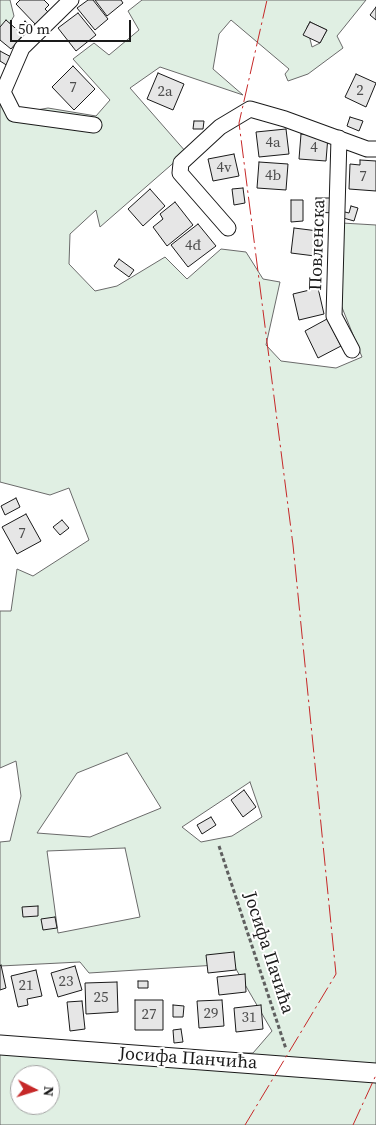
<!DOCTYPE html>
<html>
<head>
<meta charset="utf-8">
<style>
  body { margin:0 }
  #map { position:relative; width:376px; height:1125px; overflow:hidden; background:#fff; font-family:"Source Serif 4",serif }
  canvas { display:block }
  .north { position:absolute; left:10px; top:1065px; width:50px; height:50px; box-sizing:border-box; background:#fff; border:1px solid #a3a3a3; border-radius:50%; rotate:95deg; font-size:14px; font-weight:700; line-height:20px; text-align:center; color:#1a1a1a }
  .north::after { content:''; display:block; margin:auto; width:18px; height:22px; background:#c62828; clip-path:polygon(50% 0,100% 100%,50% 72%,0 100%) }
  .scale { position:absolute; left:10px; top:20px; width:121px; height:22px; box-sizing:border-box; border:2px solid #1a1a1a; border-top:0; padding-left:6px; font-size:15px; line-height:18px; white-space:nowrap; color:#1a1a1a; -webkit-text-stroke:4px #fff; paint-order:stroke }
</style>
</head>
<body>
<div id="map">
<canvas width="376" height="1125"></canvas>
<div class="north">N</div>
<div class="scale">50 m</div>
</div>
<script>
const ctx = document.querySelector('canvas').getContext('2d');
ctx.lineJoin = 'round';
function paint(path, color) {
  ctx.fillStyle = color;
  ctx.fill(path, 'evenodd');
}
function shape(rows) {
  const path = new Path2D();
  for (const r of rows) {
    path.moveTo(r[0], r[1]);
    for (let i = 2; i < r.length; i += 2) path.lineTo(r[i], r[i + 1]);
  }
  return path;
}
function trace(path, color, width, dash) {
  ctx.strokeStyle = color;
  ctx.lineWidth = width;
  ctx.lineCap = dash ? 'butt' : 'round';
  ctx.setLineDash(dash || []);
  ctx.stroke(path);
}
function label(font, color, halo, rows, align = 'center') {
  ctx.font = font + ' "Source Serif 4",serif';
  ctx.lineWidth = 4;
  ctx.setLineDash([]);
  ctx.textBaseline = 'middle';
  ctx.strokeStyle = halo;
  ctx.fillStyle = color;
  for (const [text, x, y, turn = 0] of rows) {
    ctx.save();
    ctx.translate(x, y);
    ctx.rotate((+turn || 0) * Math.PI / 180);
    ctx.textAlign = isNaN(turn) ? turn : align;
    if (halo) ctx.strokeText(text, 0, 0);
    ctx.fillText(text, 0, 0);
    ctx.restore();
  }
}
const green = shape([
  [0,0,10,0,14,16,0,39,0,0],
  [142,0,366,0,337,36,343,48,308,74,288,81,285,74,289,69,231,20,219,34,213,69,243,95,160,67,130,88,186,152,100,227,96,210,70,234,69,264,95,291,117,286,165,257,187,279,221,249,246,252,263,279,280,282,266,345,281,361,336,368,362,357,341,305,342,223,376,225,376,1125,0,1125,0,1052,253,1053,272,1031,233,964,89,973,80,962,0,966,0,842,10,841,21,796,16,761,0,768,0,611,11,611,17,569,33,576,89,540,69,488,50,495,0,482,0,105,14,114,48,108,96,116,110,100,73,59,94,43,109,55,139,30,128,11,142,0],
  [310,22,327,30,320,43,312,47,307,27,310,22],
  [127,753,161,808,90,837,37,833,77,773,127,753],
  [250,782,262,817,232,836,201,842,182,827,250,782],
  [125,848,140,917,58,933,47,851,125,848],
  [20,1075,50,1075,50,1105,20,1105,20,1075]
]);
const building = shape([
  [20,0,44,0,49,5,45,9,50,14,37,26,16,4,20,0],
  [88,0,93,0,108,19,95,30,77,8,88,0],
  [95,0,121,0,123,3,107,16,95,0],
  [376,7,376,20,370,15,376,7],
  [78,13,96,35,76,51,58,28,78,13],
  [6,20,23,35,11,49,0,40,0,27,6,20],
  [25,21,36,31,30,37,19,28,25,21],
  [310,22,327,30,320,43,303,35,310,22],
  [0,51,13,58,8,66,0,61,0,51],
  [73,66,95,89,74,110,52,87,73,66],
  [158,73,184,84,173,110,147,99,158,73],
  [356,74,376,83,366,107,345,97,356,74],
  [350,117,363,121,359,131,347,126,350,117],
  [194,121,204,121,203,129,193,129,194,121],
  [286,129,289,154,259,157,256,132,286,129],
  [301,134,328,136,326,161,299,159,301,134],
  [234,154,239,176,213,181,208,159,234,154],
  [360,160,376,161,376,191,349,189,350,164,360,165,360,160],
  [259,162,288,164,286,190,257,188,259,162],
  [243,188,245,203,234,205,232,189,243,188],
  [150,189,165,206,143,226,128,209,150,189],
  [316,198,335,198,334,213,315,212,316,198],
  [291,200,303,200,303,221,291,222,291,200],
  [175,202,193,225,167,246,153,227,163,219,160,214,175,202],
  [351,206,358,208,354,221,340,217,341,211,349,213,351,206],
  [198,224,216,246,188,267,171,245,198,224],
  [294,228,318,231,315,256,291,253,294,228],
  [119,259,134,270,129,277,114,266,119,259],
  [318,288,324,314,299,320,293,294,318,288],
  [327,319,341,346,318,358,305,331,327,319],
  [16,498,20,507,5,515,1,506,16,498],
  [26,514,41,541,17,554,2,527,26,514],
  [62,520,69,528,60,535,53,527,62,520],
  [244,790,256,807,243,817,231,800,244,790],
  [211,817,216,825,202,834,197,825,211,817],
  [38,906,38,916,23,917,22,907,38,906],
  [55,917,57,928,43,930,41,919,55,917],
  [234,952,236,970,208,973,206,955,234,952],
  [1,965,6,988,0,990,0,966,1,965],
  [75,966,82,990,58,997,51,973,75,966],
  [36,970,42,996,27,999,28,1005,18,1007,11,976,36,970],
  [245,974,246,992,219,995,217,977,245,974],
  [138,981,148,981,148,988,138,988,138,981],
  [117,982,118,1012,86,1014,85,983,117,982],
  [135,1000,163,1000,163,1030,135,1030,135,1000],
  [222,1000,224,1026,199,1028,197,1001,222,1000],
  [82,1001,85,1029,70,1031,67,1002,82,1001],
  [173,1005,184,1006,183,1017,173,1017,173,1005],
  [261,1005,263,1029,236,1032,234,1008,261,1005],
  [181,1029,183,1042,174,1043,173,1030,181,1029]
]);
const path = shape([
  [219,846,286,1049]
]);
const minor = shape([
  [71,0,22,48,3,92,14,114,94,125],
  [339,138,334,316,352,350],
  [228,228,180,173,181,163,220,127,250,109,285,119,367,149,376,149]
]);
const tertiary = shape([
  [0,1045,376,1073]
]);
const power = shape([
  [245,1125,336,974,293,545,239,123,267,0],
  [353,1125,376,1075]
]);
const numberNames = [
  ["7",73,88],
  ["2",360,91],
  ["2a",165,92],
  ["4a",273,143],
  ["4",314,148],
  ["4v",224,168],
  ["4b",273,176],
  ["7",363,177],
  ["4đ",193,246],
  ["7",22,534],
  ["23",66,982],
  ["21",26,986],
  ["25",101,998],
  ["29",211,1014],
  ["27",149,1015],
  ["31",249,1018]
];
const streetNames = [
  ["Повленска",318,245,-88],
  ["Јосифа Пачића",268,953,72],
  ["Јосифа Панчића",188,1059,4]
];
paint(green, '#e0efe3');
trace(green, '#6a6a6a', 1);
paint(building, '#e6e6e6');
trace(building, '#1a1a1a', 1);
trace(minor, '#1a1a1a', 17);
trace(tertiary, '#1a1a1a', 21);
trace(path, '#5f5f5f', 3, [4, 2.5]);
trace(minor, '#fff', 15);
trace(tertiary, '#fff', 19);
trace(power, '#c62828', 1, [18, 4, 2.5, 4]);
label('15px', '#4d4d4d', null, numberNames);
label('18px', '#1a1a1a', '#fff', streetNames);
</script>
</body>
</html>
